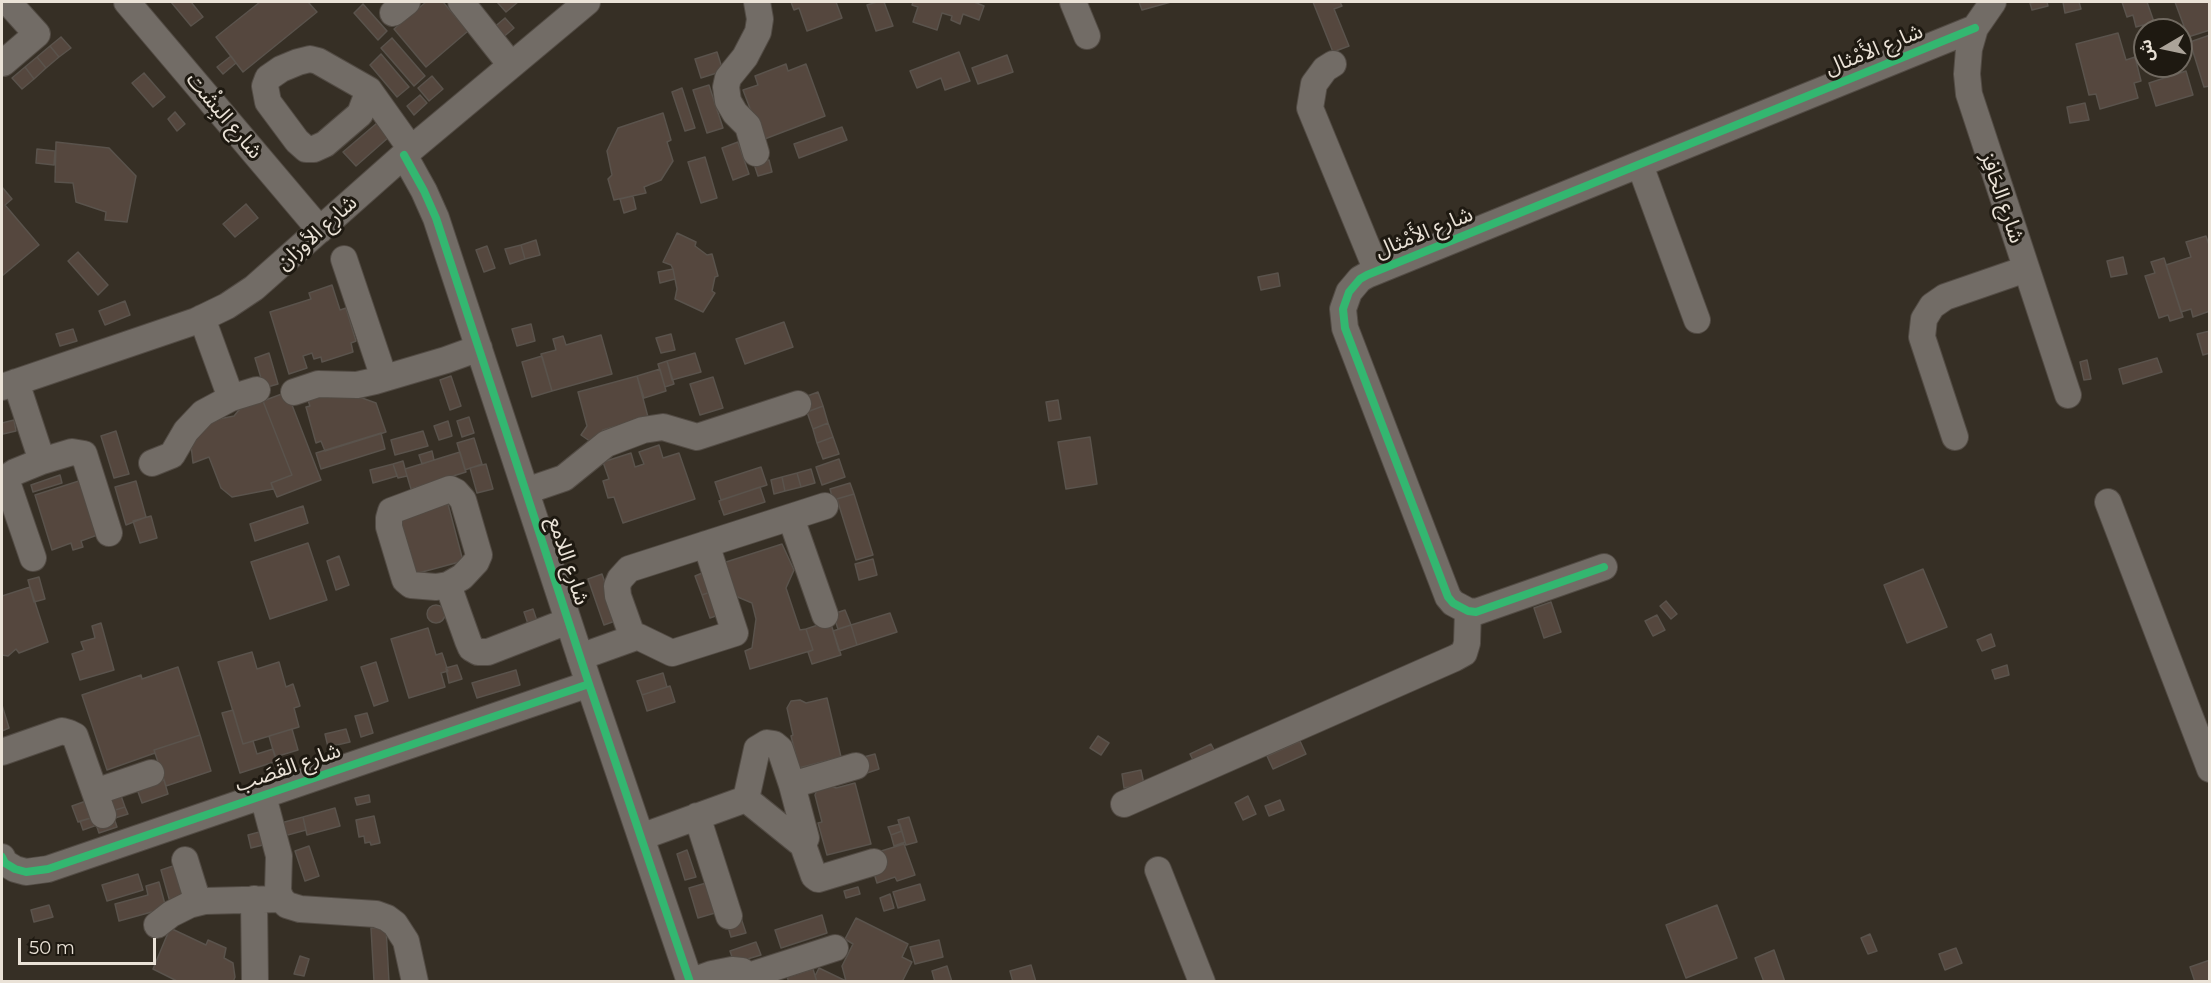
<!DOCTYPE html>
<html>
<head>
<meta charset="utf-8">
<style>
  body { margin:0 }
  #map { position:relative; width:2211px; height:983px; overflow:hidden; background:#362f25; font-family:Montserrat,"Noto Sans Arabic",sans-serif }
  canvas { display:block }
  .frame { position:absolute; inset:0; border:3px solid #eae2d7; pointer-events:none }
  .north { position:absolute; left:2133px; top:18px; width:60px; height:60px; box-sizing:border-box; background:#1e1911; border:2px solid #706960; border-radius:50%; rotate:261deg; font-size:16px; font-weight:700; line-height:24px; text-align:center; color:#eae2d7 }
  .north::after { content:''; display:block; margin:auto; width:21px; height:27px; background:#aba399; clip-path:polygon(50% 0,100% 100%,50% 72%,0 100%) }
  .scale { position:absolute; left:18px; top:938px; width:138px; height:27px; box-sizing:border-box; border:3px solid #eae2d7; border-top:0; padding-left:8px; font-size:18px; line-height:21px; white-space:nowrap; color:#eae2d7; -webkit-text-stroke:4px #1e1911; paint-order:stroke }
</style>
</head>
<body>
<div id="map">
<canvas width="2211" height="983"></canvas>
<div class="frame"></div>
<div class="north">ش</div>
<div class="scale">50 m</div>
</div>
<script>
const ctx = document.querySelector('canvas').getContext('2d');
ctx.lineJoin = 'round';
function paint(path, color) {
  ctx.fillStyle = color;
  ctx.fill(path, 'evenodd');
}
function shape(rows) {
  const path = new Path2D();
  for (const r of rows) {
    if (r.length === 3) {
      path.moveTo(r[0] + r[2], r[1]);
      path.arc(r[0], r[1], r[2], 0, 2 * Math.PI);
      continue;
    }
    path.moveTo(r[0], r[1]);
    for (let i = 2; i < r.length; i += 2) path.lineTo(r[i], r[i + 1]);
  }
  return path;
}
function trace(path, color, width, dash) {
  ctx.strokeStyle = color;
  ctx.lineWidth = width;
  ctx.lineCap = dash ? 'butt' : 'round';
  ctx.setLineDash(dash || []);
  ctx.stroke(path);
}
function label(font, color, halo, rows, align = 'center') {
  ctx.font = font + ' Montserrat,"Noto Sans Arabic",sans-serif';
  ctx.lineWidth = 6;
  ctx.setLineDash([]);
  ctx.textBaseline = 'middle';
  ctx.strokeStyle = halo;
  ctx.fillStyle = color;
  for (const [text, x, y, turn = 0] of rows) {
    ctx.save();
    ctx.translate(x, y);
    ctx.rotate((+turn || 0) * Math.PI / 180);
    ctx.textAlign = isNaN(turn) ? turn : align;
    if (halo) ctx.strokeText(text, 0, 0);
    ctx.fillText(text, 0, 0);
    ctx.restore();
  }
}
const building = shape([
  [171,2,191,2,203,17,191,26,171,2],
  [260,2,308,2,317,12,243,72,216,37,260,2],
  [426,2,443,2,468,31,426,67,394,29,426,2],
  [497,2,518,2,506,12,497,2],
  [791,2,836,2,842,18,807,31,799,8,794,10,791,2],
  [877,2,884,2,893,26,876,31,867,5,877,2],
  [913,2,974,2,984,6,979,20,963,14,960,24,951,20,952,16,942,13,937,30,913,22,918,7,912,5,913,2],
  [1139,2,1171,2,1142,10,1139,2],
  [1313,2,1340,2,1342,6,1334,9,1349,46,1333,52,1313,2],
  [2036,2,2047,2,2048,6,2032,10,2030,3,2036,2],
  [2063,2,2079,2,2081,9,2065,13,2063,2],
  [2122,2,2147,2,2154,22,2136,27,2133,15,2127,17,2122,2],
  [2175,2,2210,2,2210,30,2188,37,2175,2],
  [363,4,387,31,378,40,354,13,363,4],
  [505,18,514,28,501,39,492,29,505,18],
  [2118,33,2126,60,2135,57,2141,81,2134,83,2138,98,2100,109,2096,94,2089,95,2076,44,2118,33],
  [2210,35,2210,86,2204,87,2190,42,2210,35],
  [61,37,71,48,59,57,50,46,61,37],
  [392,38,425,76,414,86,381,48,392,38],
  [50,46,59,57,46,68,37,57,50,46],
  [717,52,723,71,701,78,695,59,717,52],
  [959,52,970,81,945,90,941,78,917,88,910,71,959,52],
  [381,54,409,87,397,97,370,65,381,54],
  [1007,55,1013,72,978,84,972,68,1007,55],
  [231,56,236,63,223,74,217,67,231,56],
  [37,57,46,68,34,79,25,67,37,57],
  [786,64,788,71,806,64,825,116,762,140,743,90,758,85,755,76,786,64],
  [25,67,34,79,22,89,12,78,25,67],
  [2186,71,2193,95,2156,106,2149,83,2186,71],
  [144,73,165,97,153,107,132,83,144,73],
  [432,76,443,89,429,101,418,88,432,76],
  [709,85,723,128,707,133,693,90,709,85],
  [682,88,695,128,685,131,672,92,682,88],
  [420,95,427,103,414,115,407,106,420,95],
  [2085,103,2089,120,2070,123,2067,107,2085,103],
  [175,112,185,124,177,131,168,119,175,112],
  [663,113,671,140,667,142,673,161,661,180,644,187,646,193,614,200,608,179,612,175,607,151,618,128,663,113],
  [377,123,389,137,356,166,343,152,377,123],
  [842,127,847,140,799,158,794,144,842,127],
  [56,142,109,148,136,176,127,222,105,220,106,212,76,202,73,183,55,182,56,142],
  [738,142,749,174,733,180,722,148,738,142],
  [37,149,55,151,54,165,36,163,37,149],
  [705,157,717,198,701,203,688,162,705,157],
  [769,160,772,172,758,176,754,164,769,160],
  [2,187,12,199,5,205,39,245,2,276,2,187],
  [633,196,636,209,624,213,620,199,633,196],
  [246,204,258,218,235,237,223,224,246,204],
  [677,233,696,242,695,246,707,255,712,254,718,276,715,277,712,291,715,293,703,312,675,299,677,289,673,269,671,265,663,262,677,233],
  [2206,236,2210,248,2210,311,2193,317,2191,309,2181,312,2166,265,2191,257,2186,242,2206,236],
  [536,240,540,255,525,259,521,245,536,240],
  [521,245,525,259,510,264,505,249,521,245],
  [487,246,495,268,484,272,476,250,487,246],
  [78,252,108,285,98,295,68,261,78,252],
  [2123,257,2127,274,2111,277,2107,261,2123,257],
  [2164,258,2183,317,2170,321,2168,315,2159,318,2145,276,2155,273,2151,262,2164,258],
  [673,269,675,279,660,283,658,272,673,269],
  [1278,273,1280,286,1261,290,1258,277,1278,273],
  [332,285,340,310,346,308,356,341,351,343,353,352,322,362,321,357,314,359,312,353,303,356,307,368,289,374,270,312,311,299,309,293,332,285],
  [125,301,130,315,105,325,99,311,125,301],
  [784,322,793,347,745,364,736,339,784,322],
  [531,324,535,341,517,346,512,329,531,324],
  [73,329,77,341,60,346,56,334,73,329],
  [2210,331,2210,353,2203,355,2197,334,2210,331],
  [671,334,675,350,661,353,656,338,671,334],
  [601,335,612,374,552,391,541,354,556,350,553,339,563,336,566,345,601,335],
  [269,353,278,384,264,388,255,358,269,353],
  [695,353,701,372,672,380,667,361,695,353],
  [542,356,552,391,532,397,522,362,542,356],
  [2157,358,2162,372,2123,384,2119,369,2157,358],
  [2087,360,2091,379,2084,380,2080,362,2087,360],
  [667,361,674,384,665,387,658,364,667,361],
  [660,369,666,391,644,398,637,376,660,369],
  [451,376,461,406,450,410,440,380,451,376],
  [637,376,648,417,603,430,594,444,581,435,587,426,578,392,637,376],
  [713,377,723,408,700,415,690,384,713,377],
  [337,389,376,403,386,432,325,451,321,441,316,443,306,407,310,406,305,392,337,389],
  [287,392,321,480,277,497,271,483,292,475,263,401,287,392],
  [818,392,823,406,807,412,802,398,818,392],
  [1058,400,1061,419,1049,421,1046,402,1058,400],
  [263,401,292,475,271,483,273,489,232,497,221,488,209,457,193,463,190,436,214,420,234,416,243,405,263,401],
  [823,406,828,423,813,429,807,412,823,406],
  [469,417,474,433,462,437,457,421,469,417],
  [14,420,16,431,3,434,2,423,14,420],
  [448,421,452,436,439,440,434,426,448,421],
  [828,423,833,437,817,443,813,429,828,423],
  [116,431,129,474,114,478,101,436,116,431],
  [423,431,428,446,395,455,391,440,423,431],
  [381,433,385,449,321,469,316,453,381,433],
  [833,437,839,454,823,459,817,443,833,437],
  [1090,437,1097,484,1066,489,1058,442,1090,437],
  [474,438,482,464,465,470,457,443,474,438],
  [659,445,663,458,679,453,695,499,623,523,614,497,608,498,603,481,609,479,603,462,631,453,635,467,644,464,639,452,659,445],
  [432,451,434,460,422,464,419,455,432,451],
  [460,452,466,472,411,489,405,469,460,452],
  [839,459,845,477,822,485,816,467,839,459],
  [403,461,407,476,398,478,393,464,403,461],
  [393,464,397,476,373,483,370,470,393,464],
  [486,464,493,489,477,493,470,468,486,464],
  [761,467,767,485,721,500,715,482,761,467],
  [811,469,815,483,801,487,797,473,811,469],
  [797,473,801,487,785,491,782,477,797,473],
  [60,475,62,483,33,492,31,485,60,475],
  [782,477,785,491,774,494,771,480,782,477],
  [82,480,100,534,81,541,83,547,73,550,71,543,52,550,35,495,82,480],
  [136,481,146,517,126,525,115,487,136,481],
  [850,483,854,494,833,500,830,489,850,483],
  [760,487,765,502,724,515,719,501,760,487],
  [854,494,873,555,856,560,837,499,854,494],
  [448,504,463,561,411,575,396,519,448,504],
  [303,506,308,523,255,541,250,524,303,506],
  [151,516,157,538,140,543,133,521,151,516],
  [308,543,327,600,270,619,251,562,308,543],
  [782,544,794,570,786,588,800,630,806,629,813,650,750,669,745,651,752,648,756,619,752,603,733,595,723,563,782,544],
  [339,556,349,585,336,590,327,561,339,556],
  [873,559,877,575,859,580,855,564,873,559],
  [1923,569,1947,627,1907,643,1884,585,1923,569],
  [707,571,713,591,702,595,695,576,707,571],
  [602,574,618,620,604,625,588,579,602,574],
  [39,577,45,599,34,602,28,580,39,577],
  [30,587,48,642,19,653,16,649,8,656,2,655,2,596,30,587],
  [713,591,721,614,710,618,702,595,713,591],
  [1666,601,1677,614,1671,619,1660,606,1666,601],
  [1551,602,1561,632,1544,638,1534,608,1551,602],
  [436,614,9],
  [533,609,539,627,530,630,524,612,533,609],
  [845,610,851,625,838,629,833,614,845,610],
  [890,613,897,632,857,645,851,625,890,613],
  [1657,615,1665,630,1653,636,1645,621,1657,615],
  [830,621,841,655,812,664,808,652,813,650,806,629,830,621],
  [101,623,114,670,80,680,72,654,84,650,81,642,95,638,92,626,101,623],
  [851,625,857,645,839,651,833,631,851,625],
  [428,628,436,655,442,653,448,671,441,673,445,687,409,698,391,639,428,628],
  [1991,634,1995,646,1982,651,1977,640,1991,634],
  [252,652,257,669,279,662,286,687,293,684,300,706,294,708,299,727,243,744,218,662,252,652],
  [376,662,388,701,374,706,361,667,376,662],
  [457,665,462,679,449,683,446,668,457,665],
  [2007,665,2009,675,1995,679,1992,670,2007,665],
  [178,667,200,735,154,750,155,753,107,770,82,695,141,675,142,679,178,667],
  [516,670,520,685,477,698,472,683,516,670],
  [663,673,667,687,642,695,637,681,663,673],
  [670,686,675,702,647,711,642,695,670,686],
  [827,698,841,757,799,768,791,736,793,735,787,708,791,701,800,700,806,703,827,698],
  [2,705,9,728,2,731,2,705],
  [233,710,243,744,253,741,257,754,273,749,277,761,240,773,222,713,233,710],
  [367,713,373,733,361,737,355,716,367,713],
  [292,729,298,750,275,757,269,736,292,729],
  [346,729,350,742,328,747,325,734,346,729],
  [200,735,211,771,166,786,154,750,200,735],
  [1098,736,1109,743,1101,755,1090,748,1098,736],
  [1300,741,1306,754,1273,769,1267,756,1300,741],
  [1211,744,1217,756,1196,766,1190,754,1211,744],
  [875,754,879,769,864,774,860,758,875,754],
  [1141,770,1144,784,1124,788,1122,774,1141,770],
  [164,780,168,794,142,803,137,789,164,780],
  [855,783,871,844,827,855,818,823,822,822,815,795,818,787,829,785,836,788,855,783],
  [120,793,125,807,112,811,108,797,120,793],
  [369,795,370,802,357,805,355,798,369,795],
  [1248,796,1256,814,1243,820,1235,803,1248,796],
  [1280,800,1284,810,1269,816,1265,806,1280,800],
  [86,801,91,818,78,822,72,806,86,801],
  [125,807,128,814,115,818,112,811,125,807],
  [335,808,340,826,307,835,303,817,335,808],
  [374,816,380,843,371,845,370,842,365,843,364,836,359,837,356,820,374,816],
  [94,817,97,825,83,830,80,821,94,817],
  [303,817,306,830,284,836,281,823,303,817],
  [909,817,917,842,906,845,898,820,909,817],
  [115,821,117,827,99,833,97,827,115,821],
  [900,824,902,831,891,835,888,827,900,824],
  [263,831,267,844,251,848,248,835,263,831],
  [902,831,905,842,894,846,891,835,902,831],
  [904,844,915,875,897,881,895,877,877,883,873,870,878,852,904,844],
  [309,846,319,876,305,881,295,851,309,846],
  [687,850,696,877,685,880,677,854,687,850],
  [176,865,186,897,170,902,161,870,176,865],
  [138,874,143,890,107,901,102,885,138,874],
  [159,882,166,908,119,921,115,904,148,895,146,886,159,882],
  [706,883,715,913,698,918,689,888,706,883],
  [920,884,925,900,898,908,893,892,920,884],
  [858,887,860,894,846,898,844,891,858,887],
  [890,894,894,908,884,911,880,898,890,894],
  [49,905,53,917,34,922,31,910,49,905],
  [1717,905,1737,958,1686,978,1666,925,1717,905],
  [822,915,827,933,781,948,775,930,822,915],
  [741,918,746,933,731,937,727,923,741,918],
  [856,918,908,944,902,957,912,962,902,982,846,981,842,966,853,944,845,939,856,918],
  [386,927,389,982,374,982,371,928,386,927],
  [170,928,206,945,208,940,226,948,224,958,233,963,235,977,233,982,179,982,153,969,170,928],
  [1870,934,1877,951,1868,954,1861,938,1870,934],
  [939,940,943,957,915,964,910,947,939,940],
  [756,942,761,955,734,963,730,951,756,942],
  [1956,948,1962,963,1945,970,1939,954,1956,948],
  [1774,950,1785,982,1764,982,1755,958,1774,950],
  [300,956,309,959,304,976,294,974,300,956],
  [2210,960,2210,982,2195,982,2190,967,2210,960],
  [1031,965,1036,982,1013,982,1010,971,1031,965],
  [947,966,952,982,935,982,932,971,947,966],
  [819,968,846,981,846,982,817,982,815,976,819,968],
  [813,969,817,982,789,982,787,977,813,969]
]);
const minor = shape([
  [127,2,320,230],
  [461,2,511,65],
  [1073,2,1087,36],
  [1993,2,1975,28,1969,49,1967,74,1969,94,2068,395],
  [393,13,407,2],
  [3,63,37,34,8,2],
  [1333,64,1325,69,1314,84,1310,108,1377,271],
  [369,90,360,114,325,144,314,149,306,149,297,141,268,102,265,86,268,78,281,69,298,62,310,59,318,61,369,90,411,149],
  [756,153,748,126,735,113,728,101,726,87,728,78,745,57,758,32,760,19,757,2],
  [404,155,424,191,436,218,589,684,690,982],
  [1640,165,1697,320],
  [344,259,384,378],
  [16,382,42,461,15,472,9,476,7,482,33,558],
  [2,387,196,321,227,306,254,288,404,155,587,2],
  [294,392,318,384,357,385,375,381,446,360,479,348],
  [231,398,257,390],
  [1955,437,1922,337,1924,319,1932,306,1945,297,2026,269],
  [42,461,72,452,84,454,109,533],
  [152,463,172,455,186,431,203,413,231,398,202,318],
  [526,491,564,478,606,444,643,430,663,427,697,437,798,404],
  [2108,502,2210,769],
  [791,518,825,615],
  [1604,567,1476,612,1468,611,1453,603,1448,597,1345,328,1343,309,1349,292,1360,279,1367,275,1975,28],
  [448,585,462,577,476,562,479,555,463,500,456,492,450,489,391,511,389,518,389,527,405,580,411,585,436,587,448,585,468,641,471,648,478,652,488,652,568,621],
  [633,638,618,596,617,586,620,579,629,569,825,506],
  [580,657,633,638,639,637,672,653,735,633,706,544],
  [2,752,62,731,69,733,75,736,103,815],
  [792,785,806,838,803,845],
  [95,792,151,773],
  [263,796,279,856,278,891,281,899,287,905,300,909,376,914,387,918,395,924,406,941,415,982],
  [746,799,803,845,814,876,818,879,874,862],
  [1124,804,1455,658,1464,653,1467,643,1468,611],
  [697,816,729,916],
  [641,837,746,799,757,749,767,743,774,744,780,749,792,785,856,766],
  [2,857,5,863,15,869,26,872,48,869,589,684],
  [185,860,198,902],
  [1158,870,1202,982],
  [254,899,255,982],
  [157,925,171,914,189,905,205,901,281,899],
  [690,982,712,974,732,970,742,971,745,977,835,948]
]);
const cycleway = shape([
  [404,155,424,191,436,218,589,684,690,982],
  [1604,567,1476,612,1468,611,1453,603,1448,597,1345,328,1343,309,1349,292,1360,279,1367,275,1975,28],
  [2,857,5,863,15,869,26,872,48,869,589,684]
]);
const streetNames = [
  ["شارع الأَمْثال",1874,50,-22],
  ["شارع البِشْت",224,116,50],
  ["شارع الحَافِز",2002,198,71],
  ["شارع الأوزان",317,233,-42],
  ["شارع الأَمْثال",1424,233,-22],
  ["شارع اللامع",568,561,72],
  ["شارع القَصَب",288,768,-19]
];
paint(building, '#55473e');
trace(building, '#5a534c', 1.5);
trace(minor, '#524b44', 28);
trace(minor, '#726c66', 26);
trace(cycleway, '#33b770', 8);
label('21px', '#eae2d7', '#1e1911', streetNames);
</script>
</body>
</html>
